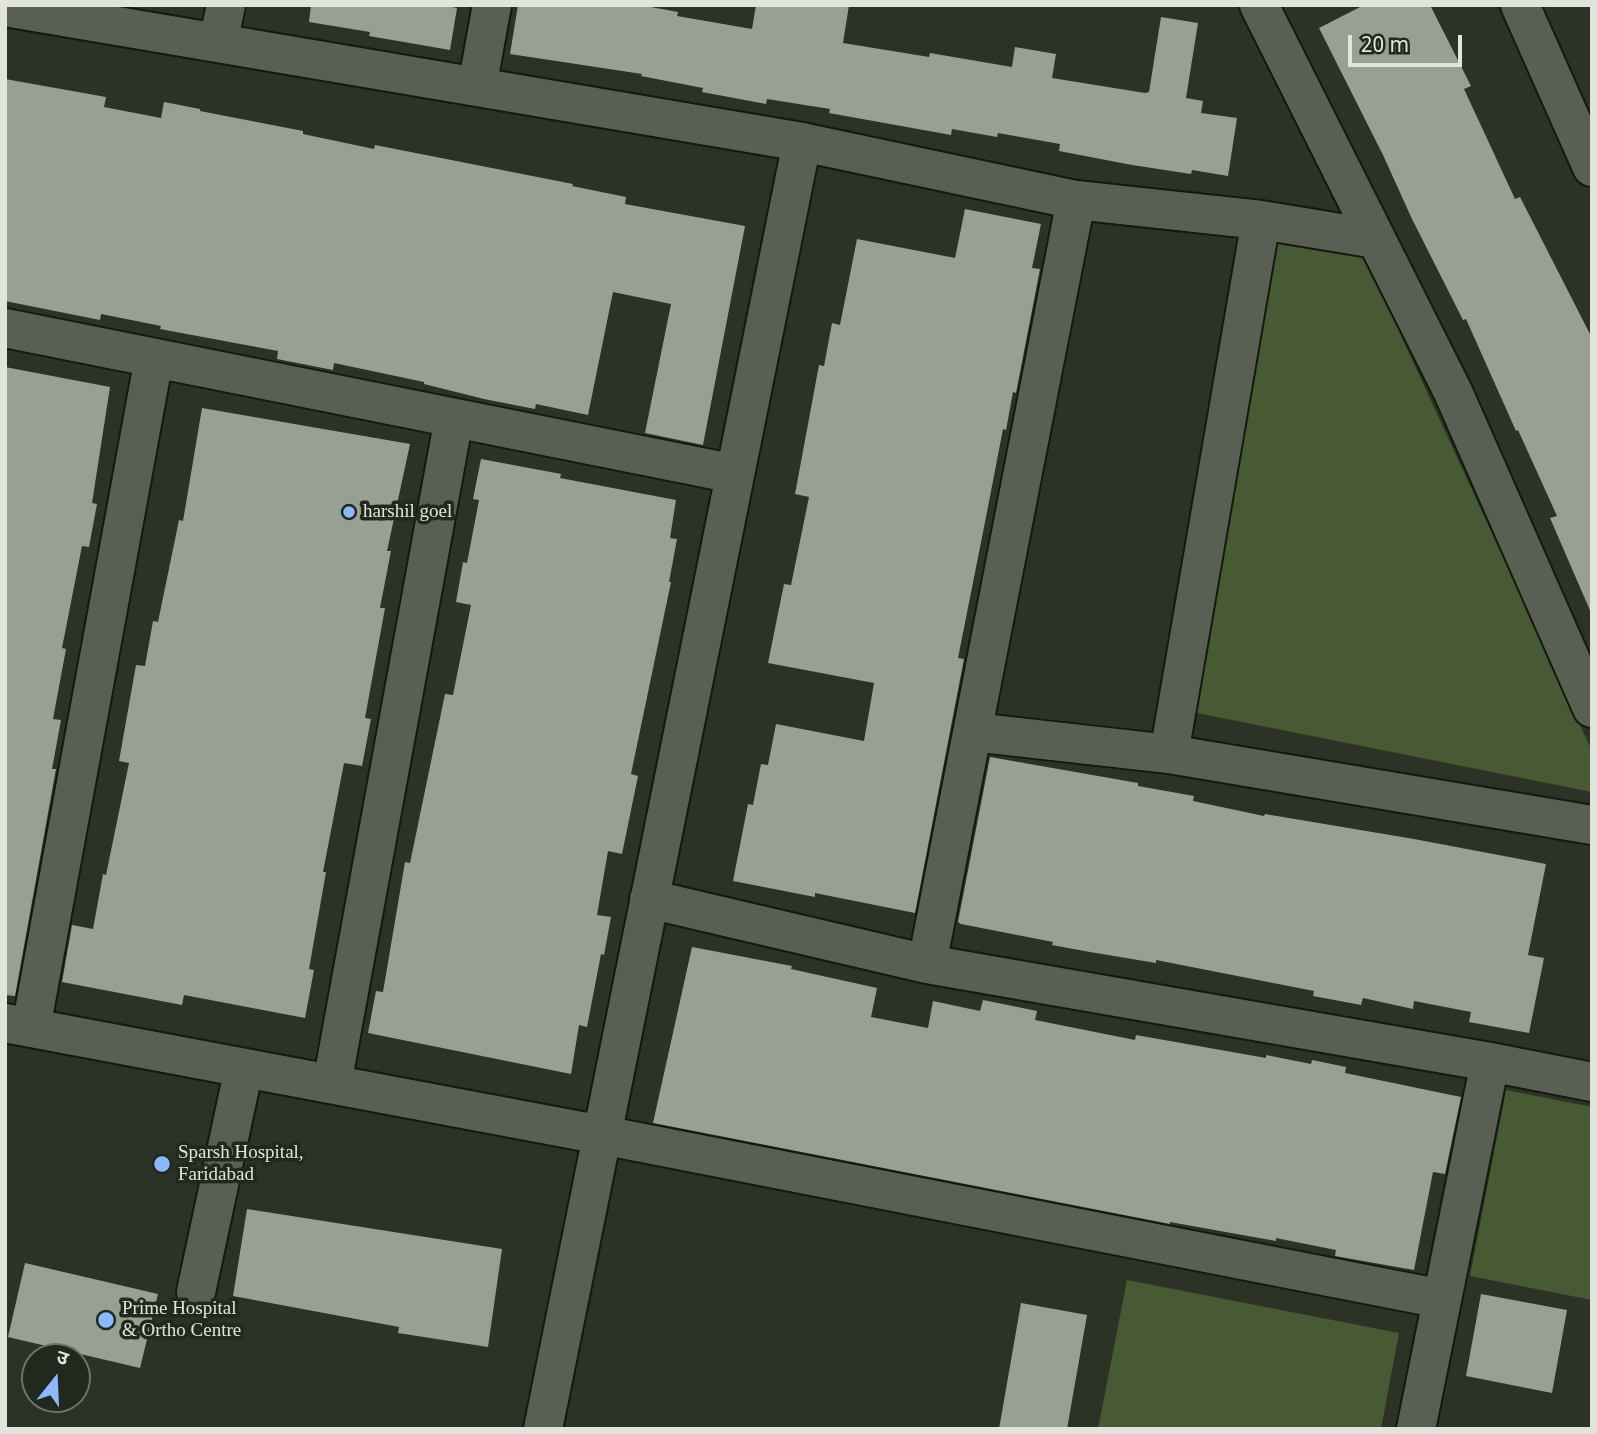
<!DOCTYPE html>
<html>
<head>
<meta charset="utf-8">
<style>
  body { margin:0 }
  #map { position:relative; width:1597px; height:1434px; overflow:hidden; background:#2c3226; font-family:Georgia,"Noto Sans Devanagari",serif }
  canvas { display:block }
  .frame { position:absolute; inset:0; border:7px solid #e0e4dd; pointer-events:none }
  .north { position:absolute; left:21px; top:1343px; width:70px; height:70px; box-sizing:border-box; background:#22281d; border:2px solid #6e736a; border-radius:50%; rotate:18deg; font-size:19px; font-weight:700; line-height:28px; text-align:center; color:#e0e4dd }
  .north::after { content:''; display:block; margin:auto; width:24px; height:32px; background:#8abafc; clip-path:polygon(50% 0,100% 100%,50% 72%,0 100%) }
  .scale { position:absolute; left:1348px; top:35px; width:114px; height:32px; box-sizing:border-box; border:4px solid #e0e4dd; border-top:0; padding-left:9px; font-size:21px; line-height:24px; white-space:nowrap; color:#e0e4dd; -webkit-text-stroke:5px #22281d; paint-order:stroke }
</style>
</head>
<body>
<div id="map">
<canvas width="1597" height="1434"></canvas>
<div class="frame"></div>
<div class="north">उ</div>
<div class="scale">20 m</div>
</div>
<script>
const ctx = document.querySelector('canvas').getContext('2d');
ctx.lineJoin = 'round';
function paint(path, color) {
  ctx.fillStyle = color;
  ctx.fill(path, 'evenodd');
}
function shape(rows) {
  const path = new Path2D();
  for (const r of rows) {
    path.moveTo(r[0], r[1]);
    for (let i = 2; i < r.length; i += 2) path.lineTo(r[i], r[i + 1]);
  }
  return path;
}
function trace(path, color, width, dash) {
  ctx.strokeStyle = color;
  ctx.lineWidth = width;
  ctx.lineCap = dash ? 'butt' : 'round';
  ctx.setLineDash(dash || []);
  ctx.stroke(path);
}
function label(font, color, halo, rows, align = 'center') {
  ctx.font = font + ' Georgia,serif';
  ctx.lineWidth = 7;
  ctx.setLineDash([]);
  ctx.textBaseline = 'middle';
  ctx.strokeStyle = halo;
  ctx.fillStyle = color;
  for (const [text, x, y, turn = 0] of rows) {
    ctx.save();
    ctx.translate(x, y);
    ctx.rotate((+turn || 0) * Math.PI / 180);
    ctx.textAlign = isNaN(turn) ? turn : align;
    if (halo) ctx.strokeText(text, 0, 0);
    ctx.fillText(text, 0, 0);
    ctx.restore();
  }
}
const green = shape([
  [1276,238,1364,255,1592,751,1592,792,1197,713],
  [1506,1090,1592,1107,1592,1300,1470,1276],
  [1127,1280,1399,1333,1381,1429,1098,1429]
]);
const building = shape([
  [311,5,441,5,457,8,450,50,369,36,370,32,309,22],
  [518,5,640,5,678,12,677,16,752,29,756,5,849,5,843,43,929,57,930,53,1012,67,1015,47,1056,54,1052,78,1145,93,1149,92,1161,17,1198,23,1186,98,1203,101,1201,113,1237,118,1228,176,1192,170,1191,174,1132,165,1059,151,1060,144,998,133,997,137,952,129,951,135,829,113,830,109,767,99,766,104,702,92,703,88,641,76,642,74,510,54],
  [1364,5,1430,5,1471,86,1464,89,1515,199,1520,197,1592,338,1592,615,1550,518,1557,516,1518,430,1516,431,1466,319,1463,320,1412,219,1383,155,1319,28],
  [5,79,106,97,104,107,161,118,164,102,200,109,200,111,303,131,303,134,374,149,375,145,573,184,572,186,626,197,625,204,745,226,703,445,645,433,671,304,613,292,588,415,536,404,535,409,484,399,424,384,424,382,334,363,333,370,277,359,278,351,160,329,161,326,101,314,100,320,5,301],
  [965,209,1041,224,1032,268,1040,269,1016,393,1013,392,1006,430,1003,429,986,517,958,658,964,659,915,913,815,893,815,897,733,881,748,804,753,805,761,764,768,765,776,724,864,741,874,683,768,663,784,584,791,585,809,497,795,494,819,365,824,366,832,323,840,325,857,239,955,258],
  [5,367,110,387,92,503,97,504,89,547,82,546,62,648,66,649,53,719,61,720,52,769,56,769,15,996,5,995],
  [202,408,410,444,387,551,391,551,380,608,385,608,365,718,371,719,362,766,344,763,323,872,326,872,309,969,314,970,305,1018,184,995,182,1005,62,982,72,925,93,929,103,874,106,875,129,763,119,761,136,665,145,666,153,621,158,622,179,520,183,521],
  [481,459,561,474,560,478,676,500,670,538,677,539,669,582,671,582,631,774,638,776,622,854,608,851,597,915,611,917,604,955,601,954,587,1027,579,1025,571,1074,368,1033,376,991,383,992,405,862,410,863,445,694,453,695,471,605,456,602,463,562,467,563,479,500,473,499],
  [990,757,1138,783,1138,786,1194,796,1193,801,1264,816,1265,814,1414,839,1546,864,1528,955,1544,958,1529,1033,1469,1022,1471,1012,1414,1001,1413,1009,1363,998,1361,1005,1313,996,1314,991,1156,960,1156,963,1090,952,1052,945,1053,942,961,924,958,922],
  [692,947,792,966,791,969,877,988,871,1017,928,1028,933,1001,980,1011,983,1000,1037,1011,1035,1020,1135,1040,1136,1035,1266,1058,1266,1055,1311,1064,1312,1060,1346,1067,1345,1073,1461,1097,1445,1174,1433,1172,1414,1270,1335,1256,1336,1250,1276,1238,1276,1241,1170,1222,1170,1224,653,1123],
  [247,1209,502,1249,488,1347,398,1333,399,1327,233,1296],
  [25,1263,158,1294,140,1368,8,1337],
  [1481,1294,1567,1310,1552,1393,1466,1376],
  [1021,1303,1087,1315,1067,1429,999,1429]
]);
const minor = shape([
  [1259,5,1453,392,1592,708],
  [1520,5,1592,167],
  [5,7,802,142,1076,200,1261,220,1376,239],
  [218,43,226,5],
  [477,87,492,5],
  [5,328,735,474],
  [973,732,1169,754,1592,825],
  [1169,754,1261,220],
  [649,899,927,964,1490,1062,1592,1082],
  [927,964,1076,200],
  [5,1023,602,1135,1442,1299],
  [31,1028,154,358],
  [332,1084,454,418],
  [196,1292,244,1068],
  [543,1429,802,142],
  [1416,1429,1490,1062]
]);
const markers = [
  [349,512,7,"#8abafc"],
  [162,1164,9,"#8abafc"],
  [106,1320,9,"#8abafc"]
];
const poiNames = [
  ["harshil goel",363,512],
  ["Sparsh Hospital,",178,1153],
  ["Faridabad",178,1175],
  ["Prime Hospital",122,1309],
  ["& Ortho Centre",122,1331]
];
paint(green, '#475a33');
paint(building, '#98a092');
trace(minor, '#14190f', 42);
trace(minor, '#596053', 38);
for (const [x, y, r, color] of markers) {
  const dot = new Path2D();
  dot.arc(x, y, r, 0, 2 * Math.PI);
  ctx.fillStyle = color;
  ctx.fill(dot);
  trace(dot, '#22281d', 2.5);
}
label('19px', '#e0e4dd', '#22281d', poiNames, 'left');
</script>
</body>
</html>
